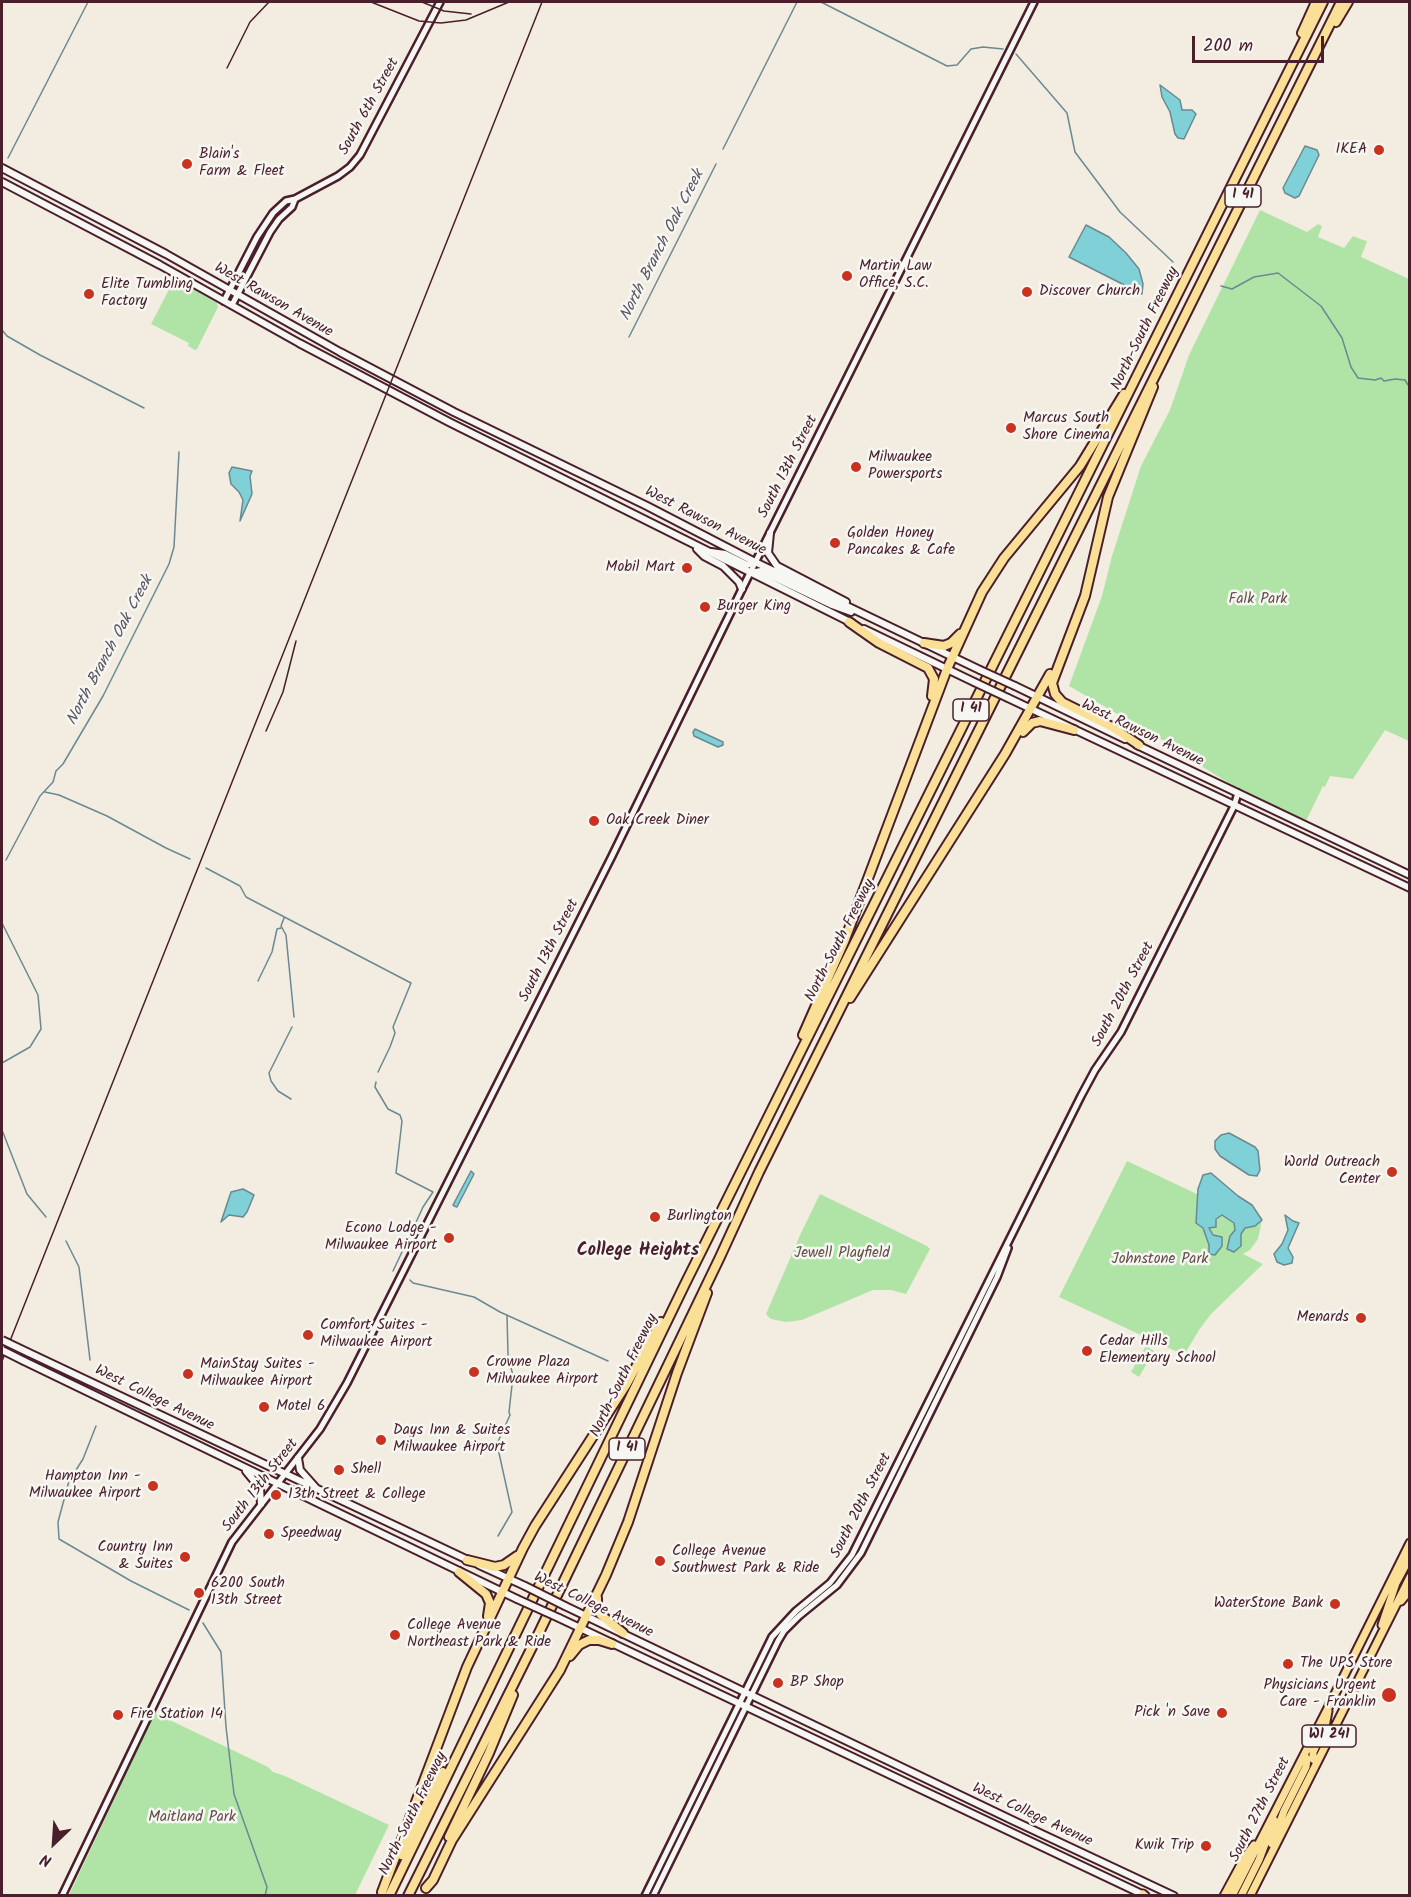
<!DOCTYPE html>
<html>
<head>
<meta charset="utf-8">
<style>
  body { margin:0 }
  #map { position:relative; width:1411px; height:1897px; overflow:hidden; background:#f2ede0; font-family:Kalam,sans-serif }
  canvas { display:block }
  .frame { position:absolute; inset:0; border:3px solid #4a1f2b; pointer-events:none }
  .north { position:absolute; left:24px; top:1813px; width:60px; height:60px; -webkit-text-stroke:4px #f6f6f2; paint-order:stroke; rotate:205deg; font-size:16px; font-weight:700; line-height:24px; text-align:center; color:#4a1f2b }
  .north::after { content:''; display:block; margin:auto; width:21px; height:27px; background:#4a1f2b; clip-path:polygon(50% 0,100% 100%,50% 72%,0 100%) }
  .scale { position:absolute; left:1192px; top:36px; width:132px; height:27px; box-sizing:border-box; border:3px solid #4a1f2b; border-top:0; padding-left:8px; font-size:18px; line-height:21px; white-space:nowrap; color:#4a1f2b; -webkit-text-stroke:4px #f6f6f2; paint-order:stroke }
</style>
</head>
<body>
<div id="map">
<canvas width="1411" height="1897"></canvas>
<div class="frame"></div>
<div class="north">N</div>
<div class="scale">200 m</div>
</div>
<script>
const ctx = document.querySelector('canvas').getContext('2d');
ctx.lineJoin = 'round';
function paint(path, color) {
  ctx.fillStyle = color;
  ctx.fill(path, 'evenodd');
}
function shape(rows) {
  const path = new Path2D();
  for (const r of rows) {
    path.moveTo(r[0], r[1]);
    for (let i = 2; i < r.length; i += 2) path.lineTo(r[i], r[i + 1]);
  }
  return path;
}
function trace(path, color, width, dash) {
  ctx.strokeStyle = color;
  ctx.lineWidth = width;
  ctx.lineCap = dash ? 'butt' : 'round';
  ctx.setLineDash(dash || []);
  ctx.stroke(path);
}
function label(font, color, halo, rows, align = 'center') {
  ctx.font = font + ' Kalam,sans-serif';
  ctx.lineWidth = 5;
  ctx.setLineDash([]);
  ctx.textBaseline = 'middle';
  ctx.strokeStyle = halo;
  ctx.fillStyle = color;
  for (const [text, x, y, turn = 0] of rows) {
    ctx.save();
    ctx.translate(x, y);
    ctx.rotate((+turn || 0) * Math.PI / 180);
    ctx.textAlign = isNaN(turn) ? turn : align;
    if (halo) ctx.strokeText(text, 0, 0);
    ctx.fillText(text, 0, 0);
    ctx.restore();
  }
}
const green = shape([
  [1260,210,1307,232,1318,224,1322,226,1318,237,1344,248,1353,236,1363,240,1367,241,1366,244,1361,257,1409,279,1409,741,1385,730,1353,779,1330,776,1325,787,1323,786,1306,821,1232,785,1203,767,1199,761,1069,686,1102,596,1112,556,1141,466,1170,410,1189,355],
  [175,278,217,303,218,307,197,349,195,350,188,346,189,343,151,324],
  [1127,1161,1250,1219,1255,1226,1262,1220,1258,1239,1250,1250,1243,1254,1263,1264,1211,1314,1199,1330,1184,1355,1059,1297],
  [820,1194,927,1246,930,1249,906,1294,891,1290,873,1290,802,1320,786,1322,771,1319,766,1314,801,1233],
  [1146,1346,1154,1351,1139,1377,1131,1372],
  [155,1713,268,1767,273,1772,285,1776,389,1825,355,1895,69,1895]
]);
const water = shape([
  [1160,85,1180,100,1182,110,1192,110,1196,114,1184,139,1178,138,1175,134,1170,112,1162,97,1160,85],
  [1305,146,1317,150,1319,155,1299,196,1295,198,1285,193,1283,188,1305,146],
  [1086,225,1109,237,1126,253,1139,269,1143,284,1142,294,1069,257,1086,225],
  [232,467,252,471,250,476,252,494,240,521,243,500,239,492,231,484,229,473,232,467],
  [695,729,723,742,723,745,718,747,694,736,693,732,695,729],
  [1229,1133,1255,1147,1258,1151,1260,1170,1257,1176,1249,1175,1220,1156,1215,1149,1215,1141,1221,1135,1229,1133],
  [471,1171,474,1174,457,1207,454,1206,453,1205,471,1171],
  [1211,1173,1238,1196,1252,1205,1262,1220,1255,1226,1245,1228,1241,1234,1241,1246,1234,1252,1227,1249,1230,1236,1235,1230,1234,1223,1222,1215,1216,1219,1216,1227,1209,1228,1213,1235,1222,1237,1222,1246,1215,1255,1209,1254,1209,1245,1203,1228,1196,1223,1198,1189,1203,1175,1211,1173],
  [243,1189,254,1195,247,1212,243,1217,229,1215,221,1222,231,1192,243,1189],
  [1285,1215,1293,1221,1299,1223,1288,1248,1293,1257,1292,1263,1284,1265,1277,1262,1274,1254,1282,1244,1288,1230,1285,1215]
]);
const stream = shape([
  [821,2,947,66,957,65,971,49,983,47,1003,49],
  [1016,54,1067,113,1075,152,1120,212,1173,262],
  [723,149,797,2],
  [8,158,88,2],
  [1221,286,1232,289,1254,277,1278,273,1321,306,1342,338,1351,367,1358,378,1375,380,1381,378,1384,381,1395,379,1405,380,1408,385,1410,384],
  [2,330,7,336,40,355,144,408],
  [629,337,716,164],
  [1410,530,1410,537],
  [45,792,59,795,107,816,166,848,190,859],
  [6,860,40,796,53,782,56,771,63,764,103,696,169,564,174,547,179,452],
  [206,868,240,886,246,897,411,983,393,1027,395,1033,390,1047,378,1072],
  [284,918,281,926,286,935,294,1017],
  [2,923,38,995,41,1029,30,1047,2,1063],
  [258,981,272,952,277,929,281,928],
  [376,1082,375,1087,388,1109,400,1115,402,1121,396,1173,433,1192,423,1207,407,1242],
  [291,1099,278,1091,271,1081,269,1073,292,1027],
  [2,1130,27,1194,46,1217],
  [66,1241,79,1267,90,1360],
  [393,1271,402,1252],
  [410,1280,413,1283,474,1297,500,1312,608,1361],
  [96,1426,83,1459,69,1481,58,1522,59,1539,131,1581,189,1610],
  [498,1536,512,1512,497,1444,510,1415,509,1412,513,1376,508,1355,507,1315],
  [203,1623,221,1652,226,1727,234,1794,267,1887,265,1896]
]);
const tertiary = shape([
  [224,301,257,237,273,213,286,201,295,199,338,176,350,167,360,155,440,2],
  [232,305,270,232,279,219,292,207,295,199],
  [62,1896,232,1542,320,1429,347,1383,612,856,742,589,1034,2],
  [645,1896,772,1637,796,1611,830,1583,852,1555,1081,1096,1095,1070,1121,1032,1234,806,1238,793],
  [653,1896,778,1641,784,1631,799,1616,837,1585,861,1553,997,1277,1008,1248]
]);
const secondary = shape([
  [2,168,166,254,340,352,454,412,647,506,755,562,980,670],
  [2,182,160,265,299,343,449,422,852,623],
  [770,533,768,553,777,566,846,602],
  [697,549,704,556,723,566,739,582,742,589],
  [711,552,725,554,747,565,755,562],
  [750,573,761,571,832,605,851,612],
  [864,629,974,682],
  [1015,686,1125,739],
  [1008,698,1410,888],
  [1137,745,1410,875],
  [27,1352,470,1561],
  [24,1361,517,1599],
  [298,1458,300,1470,316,1488],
  [246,1471,260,1488,261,1504],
  [479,1565,525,1586],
  [565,1606,1014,1821,1174,1896],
  [559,1618,1146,1896]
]);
const primary = shape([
  [1401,1601,1410,1590],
  [1382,1625,1396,1583,1410,1557],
  [1316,1761,1313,1759,1313,1752,1325,1727,1328,1711],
  [1272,1844,1284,1811,1306,1767,1307,1759,1304,1755],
  [1143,1894,1145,1896],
  [1224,1896,1245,1857,1254,1845],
  [1232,1896,1328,1708,1410,1543],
  [1241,1896,1259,1860,1274,1820],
  [1250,1896,1410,1577]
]);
const motorway = shape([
  [1336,22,1348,2],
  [1302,33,1316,2],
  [849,622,879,643,928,668,934,679,932,696],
  [924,643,944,646,951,643,960,634],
  [1023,732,1032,723,1040,721,1074,730],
  [1139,745,1112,727,1062,702,1055,694,1052,683,1085,596,1108,497,1153,387],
  [850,998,1005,754,1050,674],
  [803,1035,844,942,947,669,982,592,1004,558,1080,466,1124,394],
  [467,1560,495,1567,504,1565,517,1556],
  [459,1572,486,1594,490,1603,488,1616],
  [597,1598,597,1608,601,1615,623,1633],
  [570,1656,579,1645,589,1640,599,1640,612,1644],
  [449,1837,489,1753,513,1695],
  [401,1855,443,1772],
  [426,1888,433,1880,452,1840,560,1670,606,1575,628,1522,677,1373,707,1293],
  [382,1892,467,1667,523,1548,535,1526,626,1385,661,1322],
  [389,1896,685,1284,1323,2],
  [408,1896,535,1641,720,1257,759,1172,1341,2]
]);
const rail = shape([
  [371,2,419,21,441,23,466,20,509,2],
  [422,2,444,11,471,14],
  [227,68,250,22,269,2],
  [266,731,283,692,296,641],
  [2,1361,542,2]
]);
const secondaryBridge = shape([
  [980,670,1015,686],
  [974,682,1008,698],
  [2,1340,27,1352],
  [2,1350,24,1361],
  [525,1586,565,1606],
  [517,1599,559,1618]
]);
const markers = [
  [1379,150,6,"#c8321e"],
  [187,164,6,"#c8321e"],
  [847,276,6,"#c8321e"],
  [1027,292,6,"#c8321e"],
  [89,294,6,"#c8321e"],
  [1011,428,6,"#c8321e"],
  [856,467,6,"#c8321e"],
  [835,543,6,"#c8321e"],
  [687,568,6,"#c8321e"],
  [705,607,6,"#c8321e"],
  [594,821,6,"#c8321e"],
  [1392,1172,6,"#c8321e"],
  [655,1217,6,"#c8321e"],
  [449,1238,6,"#c8321e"],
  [1361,1318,6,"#c8321e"],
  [308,1335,6,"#c8321e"],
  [1087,1351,6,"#c8321e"],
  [474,1372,6,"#c8321e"],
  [188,1374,6,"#c8321e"],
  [264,1407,6,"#c8321e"],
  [381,1440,6,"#c8321e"],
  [339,1470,6,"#c8321e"],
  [153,1486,6,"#c8321e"],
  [276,1495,6,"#c8321e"],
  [269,1534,6,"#c8321e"],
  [185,1557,6,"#c8321e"],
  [660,1561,6,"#c8321e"],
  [199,1593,6,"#c8321e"],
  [1335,1604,6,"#c8321e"],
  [395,1635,6,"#c8321e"],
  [1288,1664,6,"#c8321e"],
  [778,1683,6,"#c8321e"],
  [1389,1695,8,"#c8321e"],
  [1222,1713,6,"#c8321e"],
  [118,1715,6,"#c8321e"],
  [1206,1846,6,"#c8321e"]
];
const shields = [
  [1243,196,36],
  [971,710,36],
  [627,1449,36],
  [1329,1736,54]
];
const shieldNames = [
  ["I 41",1243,196],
  ["I 41",971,710],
  ["I 41",627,1449],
  ["WI 241",1329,1736]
];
const streetNames = [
  ["South 6th Street",370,107,-61],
  ["West Rawson Avenue",273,301,30],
  ["North-South Freeway",1146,329,-64],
  ["South 13th Street",789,467,-63],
  ["West Rawson Avenue",705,522,27],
  ["West Rawson Avenue",1142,734,26],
  ["North-South Freeway",841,941,-63],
  ["South 13th Street",550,951,-63],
  ["South 20th Street",1124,995,-62],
  ["North-South Freeway",625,1376,-64],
  ["West College Avenue",154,1399,26],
  ["South 13th Street",261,1486,-52],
  ["South 20th Street",862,1506,-63],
  ["West College Avenue",593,1606,26],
  ["South 27th Street",1261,1810,-63],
  ["North-South Freeway",414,1814,-64],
  ["West College Avenue",1032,1816,25]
];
const poiNames = [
  ["IKEA",1367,150,"right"],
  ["Blain's",199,155],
  ["Farm & Fleet",199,172],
  ["Martin Law",859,267],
  ["Office, S.C.",859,284],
  ["Elite Tumbling",101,285],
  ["Factory",101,302],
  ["Discover Church",1039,292],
  ["Marcus South",1023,419],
  ["Shore Cinema",1023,436],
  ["Milwaukee",868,458],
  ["Powersports",868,475],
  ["Golden Honey",847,534],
  ["Pancakes & Cafe",847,551],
  ["Mobil Mart",675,568,"right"],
  ["Burger King",717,607],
  ["Oak Creek Diner",606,821],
  ["World Outreach",1380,1163,"right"],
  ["Center",1380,1180,"right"],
  ["Burlington",667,1217],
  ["Econo Lodge -",437,1229,"right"],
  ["Milwaukee Airport",437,1246,"right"],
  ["Menards",1349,1318,"right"],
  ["Comfort Suites -",320,1326],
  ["Milwaukee Airport",320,1343],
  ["Cedar Hills",1099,1342],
  ["Elementary School",1099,1359],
  ["Crowne Plaza",486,1363],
  ["Milwaukee Airport",486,1380],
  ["MainStay Suites -",200,1365],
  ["Milwaukee Airport",200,1382],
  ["Motel 6",276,1407],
  ["Days Inn & Suites",393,1431],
  ["Milwaukee Airport",393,1448],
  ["Shell",351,1470],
  ["Hampton Inn -",141,1477,"right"],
  ["Milwaukee Airport",141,1494,"right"],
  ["13th Street & College",288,1495],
  ["Speedway",281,1534],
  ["Country Inn",173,1548,"right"],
  ["& Suites",173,1565,"right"],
  ["College Avenue",672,1552],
  ["Southwest Park & Ride",672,1569],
  ["6200 South",211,1584],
  ["13th Street",211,1601],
  ["WaterStone Bank",1323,1604,"right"],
  ["College Avenue",407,1626],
  ["Northeast Park & Ride",407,1643],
  ["The UPS Store",1300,1664],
  ["BP Shop",790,1683],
  ["Physicians Urgent",1376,1686,"right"],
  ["Care - Franklin",1376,1703,"right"],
  ["Pick 'n Save",1210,1713,"right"],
  ["Fire Station 14",130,1715],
  ["Kwik Trip",1194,1846,"right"]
];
const parkNames = [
  ["Falk Park",1258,600],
  ["Jewell Playfield",842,1254],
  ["Johnstone Park",1160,1260],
  ["Maitland Park",192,1818]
];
const waterNames = [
  ["North Branch Oak Creek",663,246,-63],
  ["North Branch Oak Creek",111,651,-62]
];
const quarterNames = [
  ["College Heights",638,1252]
];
paint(green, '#b0e4a6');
paint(water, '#7fd0d7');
trace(water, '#6a8992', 1.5);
trace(stream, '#6a8992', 1.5);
trace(tertiary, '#4a1f2b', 10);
trace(secondary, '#4a1f2b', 10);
trace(primary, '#4a1f2b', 11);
trace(motorway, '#4a1f2b', 12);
trace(tertiary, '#f6f6f2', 5);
trace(secondary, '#f6f6f2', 6);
trace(primary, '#fadf96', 7);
trace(motorway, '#fadf96', 8);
trace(rail, '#4a1f2b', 1.5);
trace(secondaryBridge, '#4a1f2b', 10, []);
trace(secondaryBridge, '#f6f6f2', 6);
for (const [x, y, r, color] of markers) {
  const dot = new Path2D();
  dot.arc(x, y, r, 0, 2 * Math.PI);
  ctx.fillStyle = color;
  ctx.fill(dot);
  trace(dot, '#f6f6f2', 2);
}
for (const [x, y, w] of shields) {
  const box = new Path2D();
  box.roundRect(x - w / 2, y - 11, w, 22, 4.5);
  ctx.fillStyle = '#f6f6f2';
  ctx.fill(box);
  trace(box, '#4a1f2b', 1.5);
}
label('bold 14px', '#4a1f2b', null, shieldNames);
label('15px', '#4a1f2b', '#f6f6f2', streetNames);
label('15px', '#4a1f2b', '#f6f6f2', poiNames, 'left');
label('15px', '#64504a', '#f6f6f2', parkNames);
label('italic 16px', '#5a545f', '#f6f6f2', waterNames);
label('bold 18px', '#4a1f2b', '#f6f6f2', quarterNames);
</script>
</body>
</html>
